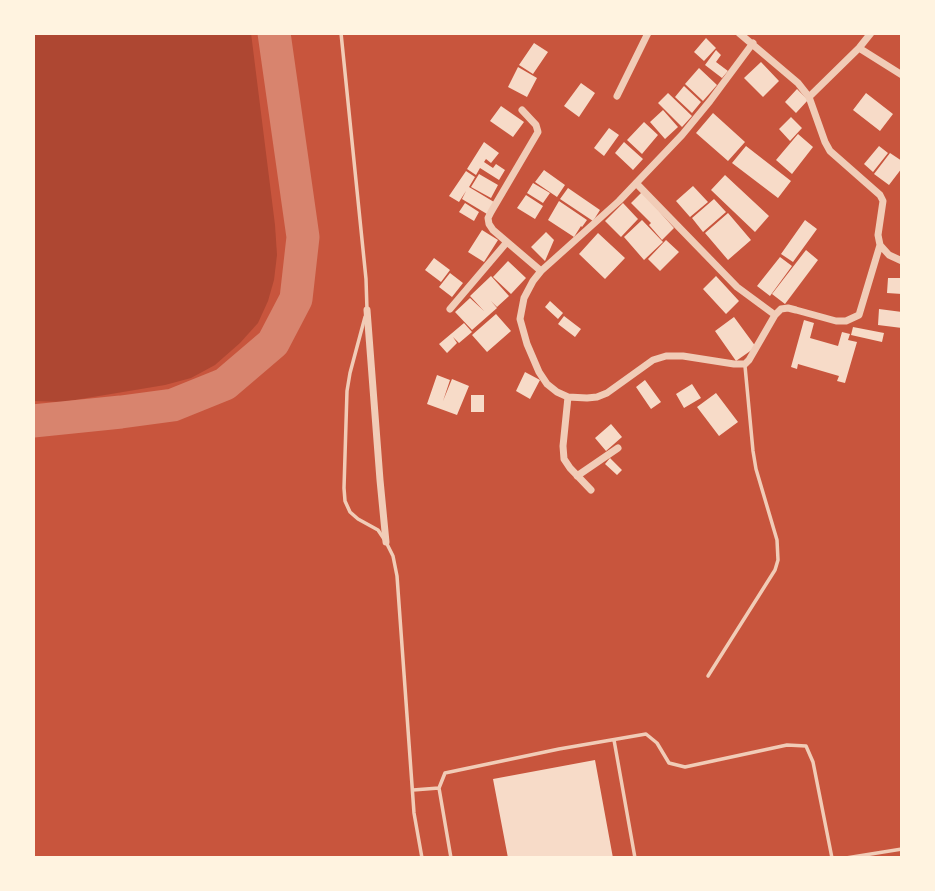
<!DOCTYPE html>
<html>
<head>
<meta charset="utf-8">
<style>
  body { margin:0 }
  #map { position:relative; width:935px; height:891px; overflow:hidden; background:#c8553d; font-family:"Noto Sans",sans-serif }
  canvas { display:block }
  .frame { position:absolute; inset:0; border:35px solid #fff3e0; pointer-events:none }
</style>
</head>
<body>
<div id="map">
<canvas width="935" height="891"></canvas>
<div class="frame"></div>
</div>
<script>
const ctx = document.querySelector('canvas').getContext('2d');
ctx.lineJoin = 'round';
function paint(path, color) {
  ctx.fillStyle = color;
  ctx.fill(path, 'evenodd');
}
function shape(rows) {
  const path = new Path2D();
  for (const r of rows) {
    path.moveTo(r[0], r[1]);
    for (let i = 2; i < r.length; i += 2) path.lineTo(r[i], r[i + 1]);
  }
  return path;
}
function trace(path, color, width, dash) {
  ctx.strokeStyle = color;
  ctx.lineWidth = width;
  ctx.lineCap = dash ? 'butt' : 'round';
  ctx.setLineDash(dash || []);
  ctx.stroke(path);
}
const green = shape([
  [33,33,251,33,275,225,277,255,274,280,268,301,258,323,240,343,215,365,191,378,165,385,63,402,33,401]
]);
const taxiway = shape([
  [33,421,121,412,173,405,225,384,273,343,296,299,303,237,274,33]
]);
const building = shape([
  [706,38,716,48,704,61,694,52],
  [534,43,548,52,533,74,519,65],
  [716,50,721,55,716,62,728,71,722,78,705,65],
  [761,62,779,81,763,97,744,78],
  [518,67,537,78,527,97,508,87],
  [699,68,717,85,703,101,685,84],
  [581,83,595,93,579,117,564,106],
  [684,86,701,102,692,113,675,97],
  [797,89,808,100,796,113,785,102],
  [668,93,692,116,682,127,658,103],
  [866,93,893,114,880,131,853,110],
  [501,106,524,122,513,137,490,121],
  [663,110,678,127,665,139,650,122],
  [713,113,745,142,728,161,696,133],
  [791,117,802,128,790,141,779,129],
  [644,122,658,135,642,154,627,140],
  [609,128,619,135,604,156,594,148],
  [798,134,813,147,792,174,776,160],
  [484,142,499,153,491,163,486,159,484,162,493,168,496,164,505,170,499,180,480,168,476,175,467,169],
  [624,142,643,159,633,170,615,153],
  [746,146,791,181,778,198,732,163],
  [879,146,888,153,873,172,864,164],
  [890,153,902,161,902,168,889,185,874,174],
  [544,170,565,185,557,197,535,182],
  [466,171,475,177,469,187,494,202,487,214,462,199,466,191,459,202,449,196],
  [479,174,498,185,491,198,471,187],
  [725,175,769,216,755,232,711,190],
  [533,183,550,193,543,203,527,193],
  [693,186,708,202,690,217,676,201],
  [568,188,600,210,593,221,560,199],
  [642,192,674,228,662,240,649,225,651,223,631,203],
  [526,195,543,206,535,219,517,208],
  [714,199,726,212,703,232,692,218],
  [559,201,587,220,582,227,581,226,574,237,548,220],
  [465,203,479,212,474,221,459,212],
  [623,203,638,219,621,237,605,221],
  [728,213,751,240,728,260,705,233],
  [642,220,663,242,644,260,624,237],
  [805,220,817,229,793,262,781,254],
  [482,230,498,240,484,262,468,252],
  [546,232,554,240,545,261,531,247],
  [598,233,625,258,605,279,579,254],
  [666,240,679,252,660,271,648,259],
  [806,250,818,260,785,304,772,294],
  [780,257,792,266,770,296,757,286],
  [434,258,450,270,441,282,425,270],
  [508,261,526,278,511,294,493,277],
  [450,273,463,283,452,297,439,287],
  [491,276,509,296,497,307,491,301,497,308,472,330,455,312,470,298,484,311,470,296],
  [716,276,739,301,726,314,703,289],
  [888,278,902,278,902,294,887,293],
  [550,301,563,313,558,319,545,307],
  [879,309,902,312,902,328,878,325],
  [496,314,511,331,487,352,472,335],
  [564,316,581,329,575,337,558,324],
  [734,317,756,347,736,361,715,331],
  [804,320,814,323,810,338,838,346,842,332,850,334,848,340,857,342,845,383,837,381,839,376,798,364,797,369,791,367],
  [464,323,472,332,459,343,453,337,457,343,447,353,439,344],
  [853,327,884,333,882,342,851,335],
  [525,372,540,380,530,399,516,391],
  [437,375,450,380,443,401,452,379,469,386,457,415,427,404],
  [645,380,661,402,651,409,636,387],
  [692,384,701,398,684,408,676,394],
  [716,393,738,422,719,436,697,407],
  [471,395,484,395,484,412,471,412],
  [611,424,622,437,606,451,595,438],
  [610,458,622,470,617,475,605,464],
  [595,760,613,858,508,858,493,779]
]);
const service = shape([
  [341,33,366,279,367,310],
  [365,317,350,373,347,391,344,488,345,501,350,512,358,519,378,530,386,542,393,556,397,576,414,813,422,858],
  [708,676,775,570,778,560,777,540,756,469,753,451,745,366],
  [614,740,635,858],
  [413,790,439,788],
  [451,858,439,788,445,773,559,749,646,734,657,743,669,763,685,767,787,745,806,746,813,762,832,858],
  [846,858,902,849]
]);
const minor = shape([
  [739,33,798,83,809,97,825,142,830,151,880,195,883,201,878,235,880,245,889,255,902,261],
  [753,43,710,101,682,135,619,201,541,271,533,281,524,298,520,319,527,344,539,372,547,384,557,392,568,397,587,398,597,397,607,393,653,360,666,356,683,356,734,364,745,364,749,360,775,315,781,309,788,308,796,310,836,321,846,321,859,315,880,245],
  [859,48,902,75],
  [617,96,648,33],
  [809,97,859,48,871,33],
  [522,110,536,125,538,132,491,212,488,218,489,224,493,230,541,271],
  [636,183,737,287,775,315],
  [450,309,507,242],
  [367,310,380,480,386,542],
  [568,397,563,446,564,459,570,468,591,490],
  [577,476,618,448]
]);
paint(green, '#ae4732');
trace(taxiway, '#d8846e', 33);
paint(building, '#f7dbc8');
trace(service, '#f1ccb7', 3.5);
trace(minor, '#f1ccb7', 7);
</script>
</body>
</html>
